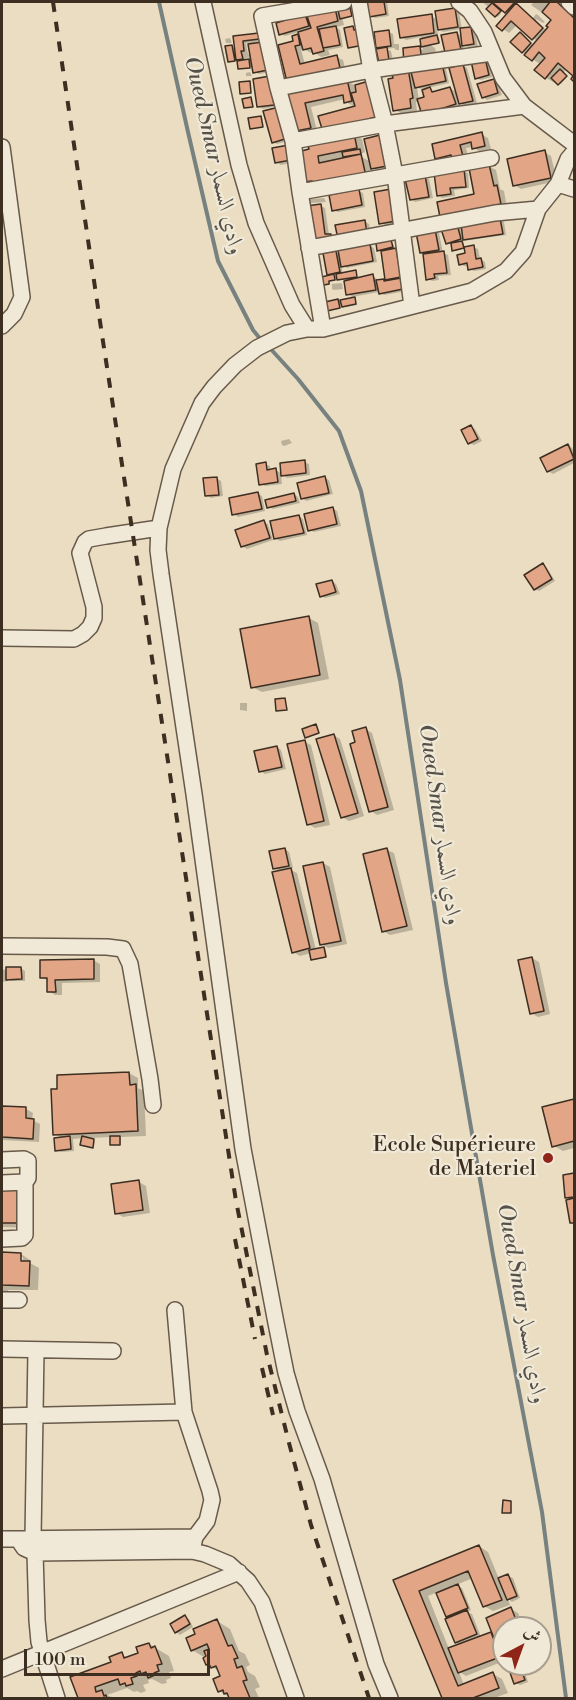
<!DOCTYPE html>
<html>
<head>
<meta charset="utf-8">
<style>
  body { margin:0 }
  #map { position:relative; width:576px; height:1700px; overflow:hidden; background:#eaddc1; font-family:"Libre Bodoni",Amiri,serif }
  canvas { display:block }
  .frame { position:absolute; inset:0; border:3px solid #3d2e22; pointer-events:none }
  .north { position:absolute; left:492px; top:1616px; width:60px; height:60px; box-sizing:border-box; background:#f1e9d7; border:2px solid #a99e8f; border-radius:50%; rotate:41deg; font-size:16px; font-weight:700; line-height:24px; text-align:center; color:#3d2e22 }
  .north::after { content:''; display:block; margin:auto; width:21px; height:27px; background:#8f2418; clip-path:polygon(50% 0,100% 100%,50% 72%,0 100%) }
  .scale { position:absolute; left:24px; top:1649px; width:186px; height:27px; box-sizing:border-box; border:3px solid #3d2e22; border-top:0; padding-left:8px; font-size:18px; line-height:21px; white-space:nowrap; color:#3d2e22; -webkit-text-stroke:4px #f1e9d7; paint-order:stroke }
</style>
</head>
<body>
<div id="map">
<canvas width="576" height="1700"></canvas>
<div class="frame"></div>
<div class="north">ش</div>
<div class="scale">100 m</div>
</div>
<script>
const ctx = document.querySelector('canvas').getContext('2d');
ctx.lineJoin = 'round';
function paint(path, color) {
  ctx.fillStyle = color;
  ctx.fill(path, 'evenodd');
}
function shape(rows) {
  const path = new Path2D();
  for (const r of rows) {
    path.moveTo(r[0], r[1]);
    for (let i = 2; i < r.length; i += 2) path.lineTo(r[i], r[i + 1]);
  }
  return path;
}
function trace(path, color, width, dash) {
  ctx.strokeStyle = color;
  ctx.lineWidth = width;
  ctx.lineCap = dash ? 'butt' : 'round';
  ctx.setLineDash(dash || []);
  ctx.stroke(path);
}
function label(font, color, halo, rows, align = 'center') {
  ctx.font = font + ' "Libre Bodoni",Amiri,serif';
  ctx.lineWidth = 4.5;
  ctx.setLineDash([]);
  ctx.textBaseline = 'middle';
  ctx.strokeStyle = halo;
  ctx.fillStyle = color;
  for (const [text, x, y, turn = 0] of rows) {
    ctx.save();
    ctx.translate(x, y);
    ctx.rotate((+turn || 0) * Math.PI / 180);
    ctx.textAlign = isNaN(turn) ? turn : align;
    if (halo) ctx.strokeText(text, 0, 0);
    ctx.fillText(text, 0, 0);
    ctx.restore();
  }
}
const shadow = shape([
  [369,2,387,2,389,16,375,18,371,16],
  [482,2,493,2,490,4,501,13,498,17,496,16,490,8],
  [494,2,515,2,518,5,517,6,533,18,536,14,538,15,545,22,543,23,536,19,536,20,547,31,553,20,542,11,541,12,531,5,533,3,532,2,556,2,562,5,574,17,574,75,567,69,563,73,567,77,561,84,557,81,555,83,546,78,536,70,541,65,523,52,524,37,534,46,538,42,517,25,509,33,503,29,509,14],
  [349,5,352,14,342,17,344,25,336,27,340,30,343,47,328,50,330,55,321,57,314,52,311,53,304,49,301,50,305,64,336,57,343,60,346,72,288,81,295,42,294,37,300,35,299,32,285,36,281,34,305,16,307,17,334,10,341,13],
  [454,9,459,12,462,30,471,28,475,31,478,47,483,47,477,52,475,46,468,47,463,45,465,56,442,57,441,50,447,52,457,33,462,37,461,29,443,32,437,28,438,35,434,35,439,38,440,43,430,45,435,48,436,53,424,54,425,65,410,66,420,48,423,50,421,37,406,40,401,37,431,16,438,20],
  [389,32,393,34,394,44,399,44,399,50,396,50,394,48,386,49,391,51,393,61,442,66,446,69,449,83,428,88,435,93,450,88,457,93,463,66,467,68,477,103,465,106,458,102,459,106,427,116,419,101,416,102,417,112,402,114,395,110,394,79,382,50,377,47],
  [417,88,423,89,426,98,419,100],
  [259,34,264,41,260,42,266,46,271,72,259,74,254,72,254,67,239,68,242,61,229,56,232,46,236,49,235,38],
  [246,43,250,43,252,56,248,54],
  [252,57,253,63,245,58],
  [230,38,232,43,226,43,225,39],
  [485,60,489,62,492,77,481,80,476,78],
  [250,72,252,76,246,76,246,73],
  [270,78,278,106,263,109,258,106],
  [493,80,498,83,502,95,487,100,483,97],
  [347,81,354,85,354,87,369,83,385,119,331,135,355,107,346,102,345,99,311,107,317,131,304,134,297,130,289,94],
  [264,112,292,140,277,144,273,142],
  [353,134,362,139,365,152,358,155,371,162,366,140,390,168,377,171,371,167,374,181,315,187,305,181,299,153],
  [481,134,488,138,491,149,480,152,473,147,466,148,470,164,443,161,437,158,434,145],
  [274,149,295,162,281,165,276,162],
  [544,152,551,156,557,181,521,189,514,185],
  [489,166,496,170,500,189,504,191,507,208,448,220,476,195],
  [463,171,468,173,469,188,454,190,455,196,442,198,438,195],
  [424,177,429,179,433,198,415,202,411,199],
  [358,191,363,193,365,207,338,212,333,210],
  [395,193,394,231,389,225,385,225,381,223],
  [324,198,326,202,310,203,310,199],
  [321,206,325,208,329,235,335,238,317,247],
  [500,219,504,222,506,235,463,241,465,249,473,247,478,249,480,259,485,262,486,269,474,271,470,269,469,266,464,266,460,264,467,255,466,248,455,251,453,246,447,243,456,225,463,229],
  [364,221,369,224,371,236,343,241],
  [435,231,439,233,443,253,448,255,451,275,438,276,439,280,432,281,428,279,424,253,421,252],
  [391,242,394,250,400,252,407,291,384,295,379,292,352,297,348,294,345,280,340,280,336,278,336,280,329,282,330,284,341,283,342,284,343,289,334,290,332,289,332,284,322,286,332,276,328,274,335,252,341,256,370,246,374,248,377,262,347,268,341,265,343,274,355,272,358,279,372,276,377,279,377,282,386,280,382,250,379,250],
  [354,299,357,305,345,307,340,304,341,308,329,310,338,301,343,304],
  [471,427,475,429,482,441,474,445,469,443],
  [289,439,292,443,284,446,282,445,281,441],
  [568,445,572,448,574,452,574,463,553,474,548,471,542,459],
  [304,462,309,464,310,475,287,478,281,474,282,484,265,486,261,484,265,464,270,466,270,471,276,470,282,474],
  [216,478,221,481,223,496,211,498,207,495],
  [325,478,329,480,333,494,306,501,302,498],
  [258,494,262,496,265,511,238,517,234,514],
  [294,494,298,497,300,503,273,509,269,507],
  [332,508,337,511,341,526,314,532,310,530],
  [299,516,303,519,307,535,280,541,276,539],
  [264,522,268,524,273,540,247,549,242,546],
  [543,565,547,568,555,581,539,591,535,589],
  [332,581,336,584,340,594,325,598,321,596],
  [309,618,318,623,329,679,262,692,252,687],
  [240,703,247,703,247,711,240,710],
  [366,729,372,733,394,810,377,815,371,811,357,743],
  [333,735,340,739,364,816,349,821,342,817],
  [305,742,311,745,330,825,315,828,308,824],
  [277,747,281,750,286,769,265,774,260,771],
  [285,849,289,852,293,868,289,869,297,873,316,950,325,948,327,957,314,960,311,953,300,956,293,952,280,872,275,868],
  [387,850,394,853,413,930,390,935,383,931],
  [323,863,330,867,347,944,328,948,321,944],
  [532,958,539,962,550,1014,538,1017,531,1013],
  [93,960,100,964,100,982,62,983,62,995,55,995,49,991,48,981,42,977],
  [21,968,25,971,25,981,12,981,8,979,8,981,2,982,2,969,8,971],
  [129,1073,138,1078,138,1088,144,1091,146,1136,121,1137,121,1145,113,1145,111,1137,90,1138,95,1141,94,1147,83,1145,83,1138,73,1139,74,1151,61,1152,57,1150,63,1139,55,1134],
  [574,1100,574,1148,563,1151,554,1146,544,1108],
  [2,1107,26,1109,33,1113,32,1120,40,1124,39,1142,2,1140],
  [574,1175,574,1224,572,1223,572,1200,567,1197,564,1176],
  [139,1182,146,1186,150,1213,123,1217,116,1213],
  [2,1197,4,1197,31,1228,2,1227],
  [2,1254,21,1254,30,1260,30,1263,39,1268,38,1290,8,1290,8,1297,2,1297],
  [20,1257,23,1257,22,1269],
  [479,1546,488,1552,499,1579,508,1576,513,1578,520,1598,512,1602,508,1599,510,1605,493,1611,484,1606,473,1578,456,1585,462,1588,471,1610,467,1612,472,1614,481,1637,493,1633,511,1609,518,1613,524,1628,504,1628,504,1661,466,1676,459,1672,464,1685,493,1674,502,1679,508,1693,494,1698,443,1698,395,1581],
  [438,1592,448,1616,452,1618,456,1642,460,1645,449,1649,428,1596],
  [185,1617,189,1619,193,1627,180,1635,176,1632,172,1625],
  [217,1621,230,1629,239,1651,245,1654,250,1665,246,1667,248,1672,255,1676,260,1687,255,1689,259,1698,231,1698,219,1691,222,1677,219,1671,207,1664,204,1657,192,1650],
  [149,1644,169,1656,174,1671,169,1672,171,1678,166,1680,167,1683,162,1684,152,1679,148,1680,149,1683,143,1685,146,1691,141,1693,137,1691,134,1692,127,1688,107,1695,114,1698,79,1698,72,1678,113,1663,121,1654,128,1658,140,1653],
  [519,1665,523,1667,528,1682,520,1685,515,1682]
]);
const stream = shape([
  [159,2,188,132,218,261,253,330,262,341],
  [268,346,298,379,339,431,361,491,400,680,446,983,493,1255,542,1512,566,1698]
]);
const building = shape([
  [367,2,384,2,386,14,369,17,367,2],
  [492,2,515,2,505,13,492,2],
  [550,2,557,2,574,18,574,82,571,79,573,76,558,63,545,79,534,70,545,58,539,52,532,61,524,55,548,27,546,26,551,20,542,12,550,2],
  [349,3,352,16,340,19,337,6,349,3],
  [492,3,501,11,495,17,486,9,492,3],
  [516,3,543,28,532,40,511,21,502,31,496,26,516,3],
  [335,8,338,21,317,27,324,51,313,54,311,48,303,50,298,32,311,28,307,16,335,8],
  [455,8,458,27,438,30,435,11,455,8],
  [305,14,309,26,279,35,276,23,305,14],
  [432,14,434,33,400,38,397,19,432,14],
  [336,26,340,45,323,48,319,29,336,26],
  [353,26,354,30,361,29,364,45,348,48,344,28,353,26],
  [471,27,474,44,462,46,460,28,471,27],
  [389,30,391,46,376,48,374,32,389,30],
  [457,32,462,54,446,57,441,35,457,32],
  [520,32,531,43,522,53,510,42,520,32],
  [259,33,260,39,243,41,244,51,241,51,243,59,236,60,233,36,259,33],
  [298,34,300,45,295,46,300,64,337,55,340,68,287,82,278,45,293,41,292,36,298,34],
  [437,35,439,43,421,47,420,39,437,35],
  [263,42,268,70,253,73,248,44,263,42],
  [232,45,235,61,228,62,225,46,232,45],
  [420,46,422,63,404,65,403,48,420,46],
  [387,47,390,67,380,68,376,49,387,47],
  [485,58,489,75,475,79,471,61,485,58],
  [249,59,250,68,238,69,237,61,249,59],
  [442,64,446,81,415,88,411,72,442,64],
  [463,64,473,101,459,104,449,68,463,64],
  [408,68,413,98,410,99,411,108,393,111,388,79,393,78,391,70,408,68],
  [560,69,567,76,558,85,551,78,560,69],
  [270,76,274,105,257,107,253,79,270,76],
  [347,79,352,101,344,103,343,95,305,103,311,128,296,131,287,93,347,79],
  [494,79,498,93,482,98,477,84,494,79],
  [250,81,251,93,240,94,239,82,250,81],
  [369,81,379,116,323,132,318,116,355,106,351,93,356,92,355,85,369,81],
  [430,87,432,92,450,87,456,104,422,115,417,99,424,97,422,90,430,87],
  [251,97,253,107,244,108,242,99,251,97],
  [279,107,288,138,272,143,263,111,279,107],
  [261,116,263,127,250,129,248,118,261,116],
  [482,132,485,146,472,149,471,142,460,145,464,160,453,163,451,155,435,159,432,144,482,132],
  [354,133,357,148,318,156,319,163,361,154,366,176,314,187,312,181,304,182,298,152,309,149,307,142,354,133],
  [380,135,387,166,371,169,364,139,380,135],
  [289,145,291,160,275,163,272,148,289,145],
  [360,149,361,154,343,157,342,152,360,149],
  [545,150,551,178,513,186,507,159,545,150],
  [489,164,494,186,497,185,501,204,440,217,437,202,474,194,469,168,489,164],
  [464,169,466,187,450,188,451,194,437,196,434,173,464,169],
  [425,175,429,197,410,200,405,179,425,175],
  [359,189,362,205,332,211,329,195,359,189],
  [391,189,396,221,379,224,374,192,391,189],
  [321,204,325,234,331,234,332,243,311,246,306,206,321,204],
  [500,218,503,234,463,240,461,224,500,218],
  [365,220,367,234,338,239,335,225,365,220],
  [457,224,461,239,446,244,441,229,457,224],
  [435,229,439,250,420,253,416,232,435,229],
  [391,240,393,247,377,251,376,243,391,240],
  [462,241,464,248,452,251,451,243,462,241],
  [370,244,373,261,341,267,338,250,370,244],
  [474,245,476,259,481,258,483,267,468,270,467,263,459,265,457,255,465,253,464,247,474,245],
  [396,248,401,277,385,280,381,251,396,248],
  [336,251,340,272,327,275,323,253,336,251],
  [444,251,447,273,434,274,435,278,426,280,423,254,444,251],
  [356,270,357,277,337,280,336,274,356,270],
  [334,274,335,280,329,281,329,284,319,286,317,278,334,274],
  [373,274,376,290,346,295,344,281,373,274],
  [401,278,403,289,379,294,376,280,384,279,384,281,401,278],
  [355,297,356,304,342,307,340,300,355,297],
  [338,299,340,308,327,311,325,302,338,299],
  [471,425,478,439,468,444,461,430,471,425],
  [568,444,574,459,547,472,540,458,568,444],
  [305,460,306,473,281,476,280,463,305,460],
  [266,462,267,470,276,468,278,482,259,485,256,464,266,462],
  [325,476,329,493,301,499,297,483,325,476],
  [217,477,219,495,205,496,203,478,217,477],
  [258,492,262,509,232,515,229,498,258,492],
  [294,493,296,501,267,508,265,500,294,493],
  [333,507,337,524,308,531,304,514,333,507],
  [299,515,304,533,274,539,270,521,299,515],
  [264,520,270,538,241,547,235,530,264,520],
  [543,563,552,579,534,590,524,575,543,563],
  [332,580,336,592,320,597,316,584,332,580],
  [309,616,320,675,251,688,240,629,309,616],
  [285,698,287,710,276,711,275,699,285,698],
  [316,724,319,733,305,738,302,729,316,724],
  [366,727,388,807,369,812,350,744,355,742,352,731,366,727],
  [334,734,358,813,341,818,316,739,334,734],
  [305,740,324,821,307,825,287,744,305,740],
  [277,746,282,767,259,772,254,751,277,746],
  [285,848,289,866,273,869,269,851,285,848],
  [387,848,407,926,382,932,363,854,387,848],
  [323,862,341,941,320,945,303,866,323,862],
  [291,868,310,948,292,953,272,872,291,868],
  [324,947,326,957,311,960,309,950,324,947],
  [532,957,544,1011,530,1014,518,960,532,957],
  [94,959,94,979,55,980,56,992,47,992,47,978,40,978,40,960,94,959],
  [6,967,21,967,22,979,6,980,6,967],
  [129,1072,130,1085,136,1084,138,1131,53,1135,51,1089,57,1089,57,1075,129,1072],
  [574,1099,574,1141,552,1147,542,1107,574,1099],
  [2,1106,26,1107,26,1118,34,1119,33,1139,2,1137,2,1106],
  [70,1136,71,1149,55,1151,54,1138,70,1136],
  [82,1136,94,1139,93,1148,80,1145,82,1136],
  [110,1136,120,1136,120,1145,110,1145,110,1136],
  [574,1173,574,1197,565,1198,563,1175,574,1173],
  [139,1180,143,1210,115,1214,111,1184,139,1180],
  [2,1189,24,1189,23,1223,2,1223,2,1189],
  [574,1198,574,1223,570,1223,566,1200,574,1198],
  [2,1252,21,1253,21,1261,30,1261,29,1286,2,1285,2,1252],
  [503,1500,511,1501,511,1513,502,1513,503,1500],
  [479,1545,502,1600,483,1607,468,1571,419,1591,458,1686,493,1672,499,1688,473,1698,442,1698,393,1580,479,1545],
  [508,1574,517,1596,507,1600,498,1578,508,1574],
  [458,1584,468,1608,446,1617,436,1593,458,1584],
  [511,1607,519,1628,504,1628,504,1655,501,1656,486,1618,511,1607],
  [467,1610,477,1634,455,1643,445,1619,467,1610],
  [185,1615,190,1624,175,1633,170,1624,185,1615],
  [217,1619,228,1646,232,1645,238,1658,234,1659,237,1668,242,1666,247,1680,243,1681,250,1698,227,1698,229,1698,227,1693,224,1694,223,1690,218,1692,213,1679,220,1676,216,1666,211,1668,209,1664,206,1665,203,1658,206,1656,204,1651,209,1649,207,1644,191,1651,186,1638,195,1634,193,1629,217,1619],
  [491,1632,500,1657,458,1673,448,1648,491,1632],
  [149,1643,151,1648,155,1646,162,1664,157,1665,159,1671,154,1673,155,1675,148,1678,146,1672,141,1674,140,1671,136,1673,137,1676,131,1678,133,1684,126,1686,125,1683,120,1685,118,1679,95,1687,96,1692,102,1690,104,1696,106,1695,107,1698,78,1698,70,1677,111,1662,109,1657,122,1652,124,1658,138,1653,136,1647,149,1643],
  [517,1664,519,1664,525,1680,514,1684,508,1667,517,1664]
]);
const minor = shape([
  [203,2,239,165,256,223,292,305,307,329],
  [359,2,371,70,385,124,395,175,412,306],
  [459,2,470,11,484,32,503,78,524,106,574,144],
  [569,2,574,7],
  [278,88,371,70,492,53],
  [293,141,385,124,524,106],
  [2,147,22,297,14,314,2,326],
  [558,184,574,189],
  [300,192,491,158],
  [309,248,495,213,538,209,558,184,568,159,574,152],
  [323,329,300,192,293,141,278,88,262,16,344,2],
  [2,638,74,639,83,634,90,627,94,618,94,607,80,553,85,542,89,539,106,536,159,528],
  [2,946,107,947,123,949,130,964,150,1079,153,1105],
  [2,1160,24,1159,28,1161,28,1178,25,1182,2,1183],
  [2,1239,22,1238,25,1235,25,1182],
  [2,1300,19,1300],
  [175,1310,184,1412,210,1491,212,1500,207,1521,195,1537,192,1551],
  [2,1349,113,1351],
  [2,1416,184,1412],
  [33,1538,36,1350],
  [2,1539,195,1537],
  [18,1539,24,1548,35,1553,192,1551,205,1554,229,1564,248,1581,262,1602,296,1698],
  [35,1553,37,1620,39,1642,57,1698],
  [2,1669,239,1572],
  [390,1698,376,1664,322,1479,297,1411,286,1373,276,1323,243,1149,194,794,161,574,158,550,159,528,173,469,202,403,214,387,235,365,257,348,287,333,307,329,323,329,472,291,506,271,523,252,538,209]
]);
const rail = shape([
  [53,2,102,335,236,1201,267,1355,289,1443,311,1525,369,1698],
  [235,1239,255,1339],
  [262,1368,273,1415]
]);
const markers = [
  [548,1158,6,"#8f2418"]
];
const poiNames = [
  ["Ecole Supérieure",536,1146],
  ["de Materiel",536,1170]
];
const waterNames = [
  ["Oued Smar وادي السمار",213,156,77],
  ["Oued Smar وادي السمار",439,825,82],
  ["Oued Smar وادي السمار",521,1304,80]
];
paint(shadow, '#0003');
trace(stream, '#77817f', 4);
paint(building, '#e2a585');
trace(building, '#3d2e22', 1.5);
trace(minor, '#685a4a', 18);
trace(minor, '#f1e9d7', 15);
trace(rail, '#3d2e22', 4, [10, 10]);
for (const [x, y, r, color] of markers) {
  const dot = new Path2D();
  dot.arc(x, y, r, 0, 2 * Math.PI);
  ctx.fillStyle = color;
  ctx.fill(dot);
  trace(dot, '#f1e9d7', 2);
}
label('21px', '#3d2e22', '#f1e9d7', poiNames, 'right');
label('italic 22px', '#555149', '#f1e9d7', waterNames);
</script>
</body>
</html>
